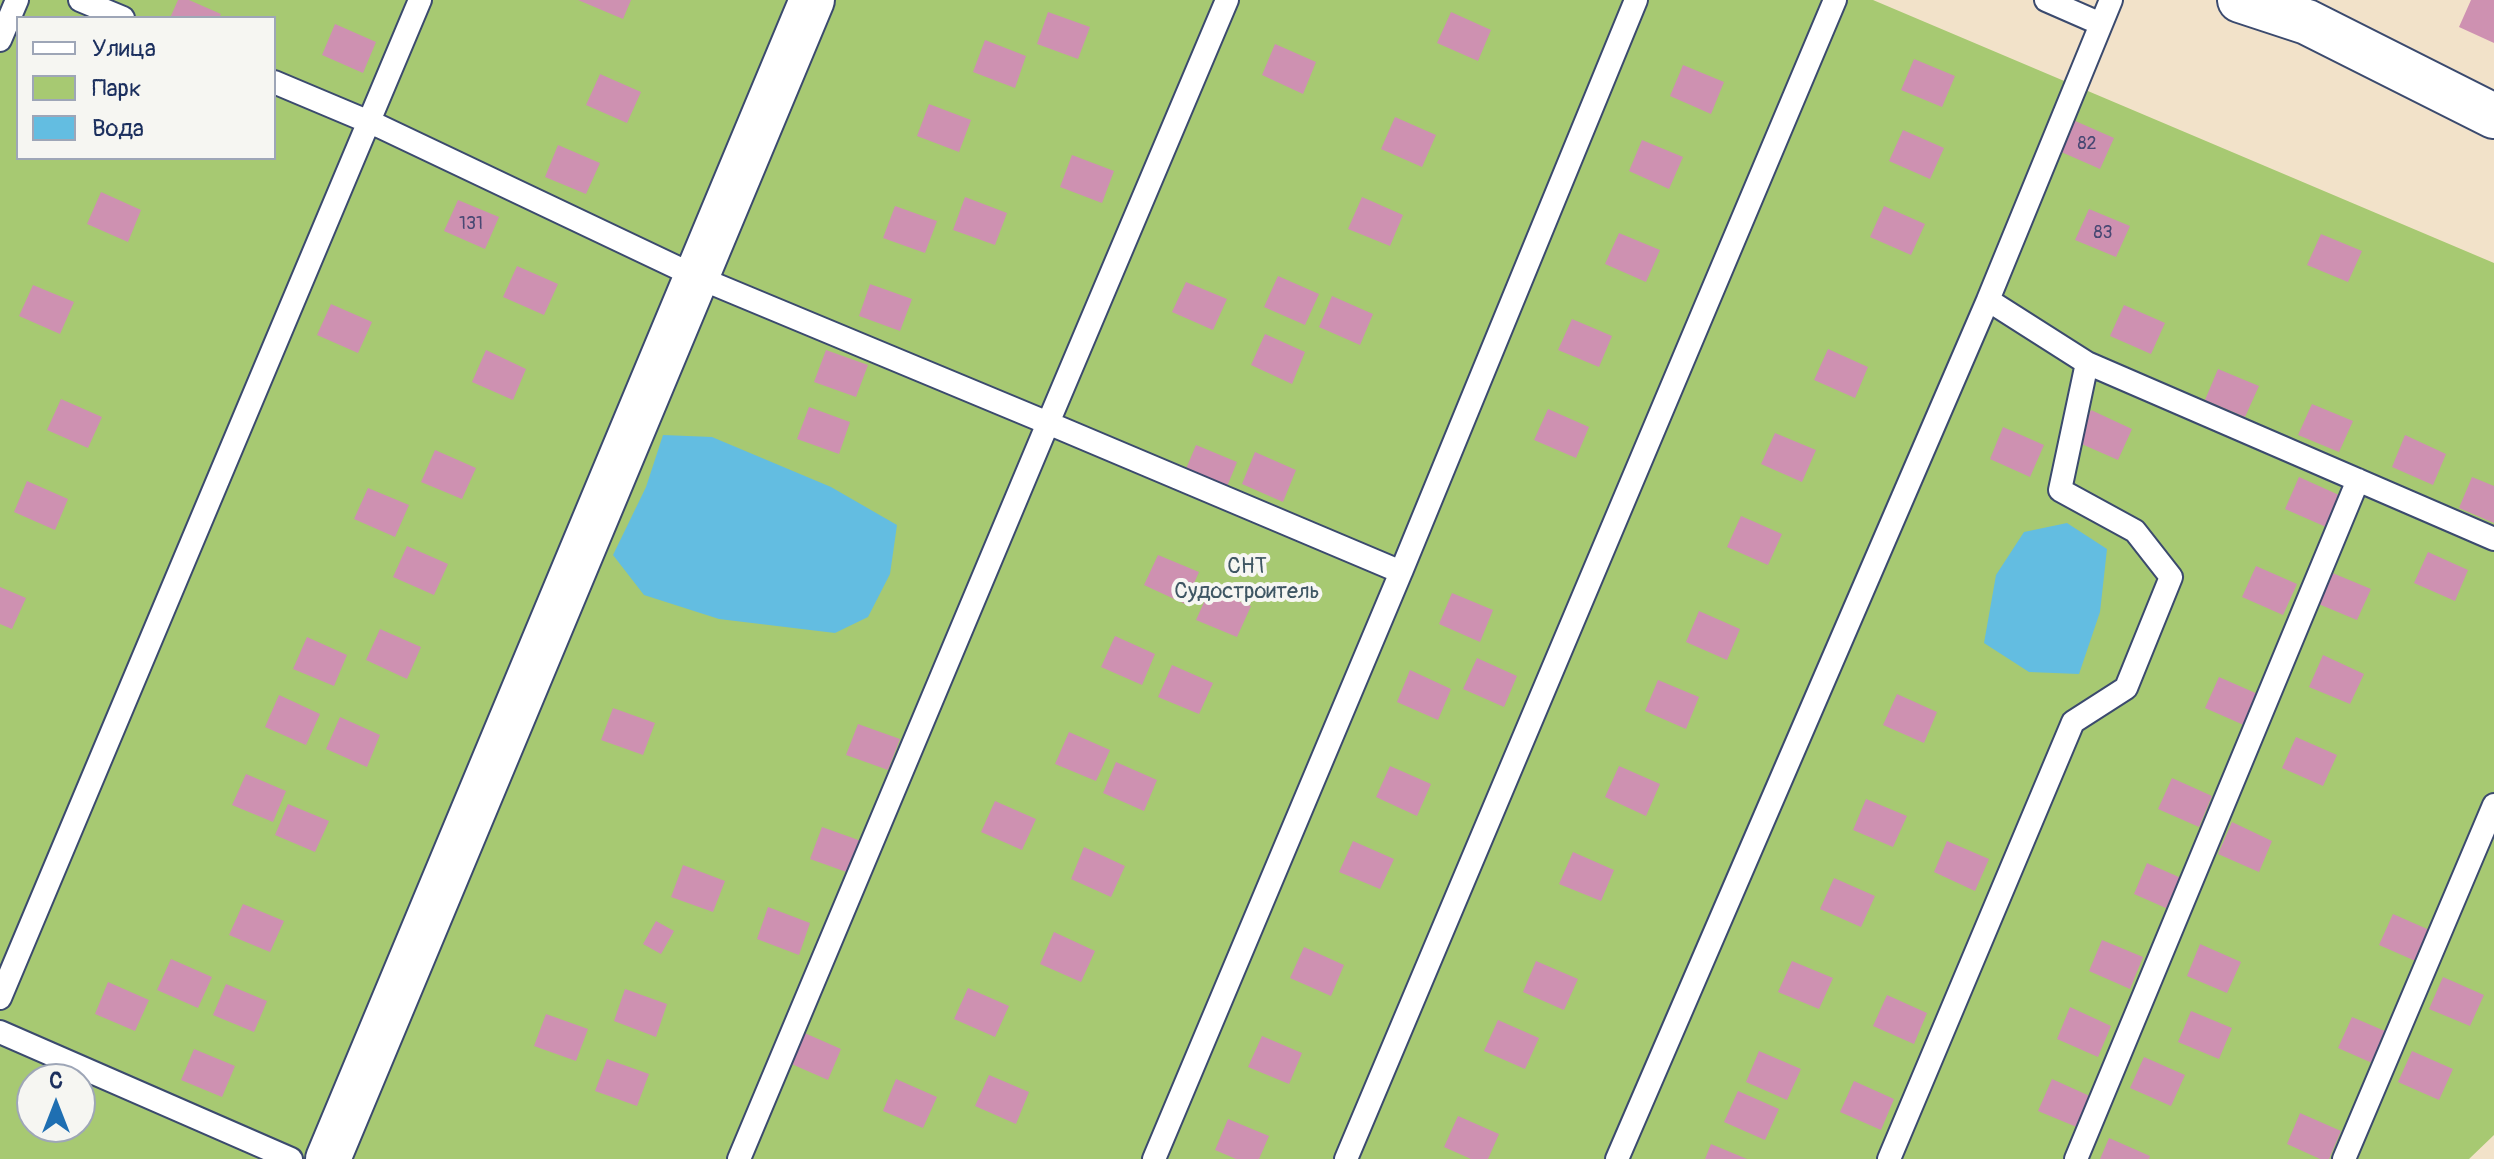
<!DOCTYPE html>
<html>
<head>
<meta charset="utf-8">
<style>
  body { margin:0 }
  #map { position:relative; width:2494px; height:1159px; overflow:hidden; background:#f2e2c9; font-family:Pangolin,sans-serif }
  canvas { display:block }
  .legend { position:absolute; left:16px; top:16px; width:260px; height:144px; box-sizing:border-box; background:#f6f6f2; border:2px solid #9ea6b7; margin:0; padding:10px 14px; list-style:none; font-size:24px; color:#1b2f5e }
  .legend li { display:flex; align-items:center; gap:16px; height:40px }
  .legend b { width:40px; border:2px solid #9ea6b7 }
  .north { position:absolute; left:16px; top:1063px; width:80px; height:80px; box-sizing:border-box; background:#f6f6f2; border:2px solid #9ea6b7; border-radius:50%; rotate:0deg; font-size:22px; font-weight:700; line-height:32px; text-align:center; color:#1b2f5e }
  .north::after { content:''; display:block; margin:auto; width:28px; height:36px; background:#1f6fb2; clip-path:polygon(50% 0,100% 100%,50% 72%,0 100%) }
</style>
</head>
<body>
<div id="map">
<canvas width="2494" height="1159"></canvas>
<ul class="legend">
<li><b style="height:10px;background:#fff"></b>Улица</li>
<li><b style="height:22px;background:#a7c972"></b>Парк</li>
<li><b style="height:22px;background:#63bde1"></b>Вода</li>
</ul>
<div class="north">С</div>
</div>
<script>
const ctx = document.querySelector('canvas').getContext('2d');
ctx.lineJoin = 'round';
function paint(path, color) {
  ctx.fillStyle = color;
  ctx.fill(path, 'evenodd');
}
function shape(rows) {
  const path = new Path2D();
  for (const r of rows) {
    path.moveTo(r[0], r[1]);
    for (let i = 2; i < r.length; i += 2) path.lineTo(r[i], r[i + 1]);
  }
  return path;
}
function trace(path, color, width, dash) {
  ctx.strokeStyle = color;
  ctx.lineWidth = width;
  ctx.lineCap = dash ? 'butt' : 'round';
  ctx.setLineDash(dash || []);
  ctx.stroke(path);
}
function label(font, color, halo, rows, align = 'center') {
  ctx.font = font + ' Pangolin,sans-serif';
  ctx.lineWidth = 8;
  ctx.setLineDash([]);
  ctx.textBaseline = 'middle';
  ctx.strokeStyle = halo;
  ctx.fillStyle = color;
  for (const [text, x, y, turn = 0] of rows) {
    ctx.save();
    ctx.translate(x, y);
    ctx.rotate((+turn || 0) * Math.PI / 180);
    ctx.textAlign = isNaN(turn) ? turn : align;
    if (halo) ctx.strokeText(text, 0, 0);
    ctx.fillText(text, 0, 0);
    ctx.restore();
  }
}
const green = shape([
  [0,0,1873,0,2494,263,2494,1135,2469,1159,0,1159],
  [18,18,274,18,274,158,18,158],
  [32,1079,80,1079,80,1127,32,1127]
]);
const water = shape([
  [663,435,712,437,831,487,897,525,890,574,868,617,835,633,719,619,644,595,613,555,646,487],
  [2067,523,2107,549,2100,612,2079,674,2029,672,1984,643,1996,575,2024,532]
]);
const building = shape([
  [178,0,189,0,221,14,219,18,170,18],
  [578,0,631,0,623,19],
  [2471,0,2494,0,2494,43,2459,27],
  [1048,12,1090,27,1078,59,1037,44],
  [1451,12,1491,30,1478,61,1437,43],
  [335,24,376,42,363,73,322,55],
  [985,40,1026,56,1015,88,973,72],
  [1275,44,1316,62,1303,94,1262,75],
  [1914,59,1955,76,1942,107,1901,90],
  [1683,65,1724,82,1711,114,1670,96],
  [600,74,641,92,627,123,586,105],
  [929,104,971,120,959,152,917,136],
  [1395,117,1436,135,1422,167,1381,149],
  [2073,120,2114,138,2100,169,2059,151],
  [1903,130,1944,148,1930,179,1889,161],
  [1642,140,1683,157,1669,189,1629,171],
  [558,145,600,163,586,194,545,177],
  [1072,155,1114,171,1102,203,1060,187],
  [101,192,141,210,128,242,87,224],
  [965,197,1007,213,995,245,953,230],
  [1362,197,1403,215,1390,246,1348,229],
  [458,200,499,217,485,249,444,231],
  [895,206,937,221,925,253,883,238],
  [1884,206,1925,224,1911,255,1870,237],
  [2089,209,2130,226,2116,257,2075,240],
  [1619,233,1660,250,1646,282,1605,264],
  [2321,234,2362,251,2348,282,2307,265],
  [517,266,558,284,544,315,503,297],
  [1278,276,1319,294,1305,325,1264,307],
  [1186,282,1227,299,1213,330,1172,312],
  [870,284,912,299,900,331,859,316],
  [33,285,74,302,60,334,19,316],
  [1332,296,1373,314,1360,345,1319,327],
  [331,304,372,322,358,353,317,335],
  [2124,305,2165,323,2151,354,2110,336],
  [1572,319,1612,336,1599,367,1558,350],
  [1265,334,1305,352,1292,384,1251,365],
  [1828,349,1868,367,1855,398,1814,380],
  [486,350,526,369,513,400,472,382],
  [826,350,868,365,856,397,814,382],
  [2218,369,2259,386,2245,417,2205,400],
  [61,399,102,417,88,448,47,430],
  [2312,404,2353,421,2339,452,2298,435],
  [809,407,850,422,839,454,797,439],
  [1548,409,1589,427,1576,458,1534,440],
  [2091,410,2132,429,2118,460,2077,442],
  [2003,427,2044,445,2030,477,1990,459],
  [1775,433,1816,450,1802,482,1761,464],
  [2405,435,2446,454,2433,485,2392,467],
  [1196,445,1237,462,1224,494,1183,476],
  [435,450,476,468,462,499,421,482],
  [1255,452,1296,470,1283,502,1242,484],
  [2299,477,2339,495,2326,527,2285,509],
  [2472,477,2494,486,2494,523,2459,508],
  [27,481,68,499,55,530,14,512],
  [368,488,409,505,395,537,354,519],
  [1741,516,1782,534,1768,565,1727,547],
  [407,546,448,564,434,595,393,577],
  [2428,552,2468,570,2455,601,2414,583],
  [1158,555,1199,572,1185,604,1144,585],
  [2256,566,2297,584,2283,615,2242,597],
  [2330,572,2371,589,2357,620,2316,603],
  [0,587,26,598,12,629,0,624],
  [1210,589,1251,606,1237,637,1196,620],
  [1452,593,1493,610,1480,642,1439,624],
  [1699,611,1740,629,1727,660,1686,642],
  [380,629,421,647,407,679,366,660],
  [1115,636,1155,654,1142,685,1101,667],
  [307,637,347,655,334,686,293,669],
  [2323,655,2364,674,2350,704,2309,687],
  [1477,658,1517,676,1504,707,1463,689],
  [1172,665,1213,683,1199,714,1158,697],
  [1410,670,1451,689,1438,720,1397,702],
  [2219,677,2260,695,2246,726,2205,708],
  [1658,680,1699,697,1686,729,1645,711],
  [1897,694,1937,712,1924,743,1883,725],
  [279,695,320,714,306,745,265,727],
  [613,708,655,723,643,755,601,740],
  [340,717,380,735,367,767,326,749],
  [858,724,900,739,888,770,846,755],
  [1069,732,1110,750,1096,781,1055,764],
  [2296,737,2337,755,2323,786,2282,768],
  [1116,762,1157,780,1144,811,1103,793],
  [1390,766,1431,784,1417,816,1376,797],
  [1619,766,1660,784,1646,816,1605,797],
  [246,774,286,791,273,822,232,805],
  [2172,778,2212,796,2199,827,2158,809],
  [1866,799,1907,816,1893,847,1853,830],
  [995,801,1036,819,1022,850,981,832],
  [288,804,329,821,315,852,275,835],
  [2232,822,2272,841,2259,872,2218,854],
  [822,827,864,842,852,874,810,859],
  [1353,841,1394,859,1380,889,1339,872],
  [1947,841,1989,859,1975,891,1934,872],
  [1084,847,1125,866,1111,897,1071,879],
  [1573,852,1614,870,1601,901,1559,884],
  [2147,863,2188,881,2175,912,2134,894],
  [683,865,725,881,713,912,671,897],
  [1834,878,1875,896,1861,927,1820,909],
  [243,904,284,921,270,952,229,935],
  [768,907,810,923,799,955,757,939],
  [2393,914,2434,932,2420,963,2379,945],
  [656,921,674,931,661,954,643,944],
  [1054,932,1095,951,1081,982,1040,964],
  [2102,940,2143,957,2130,989,2089,971],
  [2200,944,2241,962,2227,993,2187,976],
  [1304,947,1344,965,1331,996,1290,978],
  [171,959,212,977,198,1008,157,990],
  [1536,961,1578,979,1564,1010,1523,992],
  [1792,961,1833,978,1819,1009,1778,992],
  [2443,977,2484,995,2470,1026,2429,1009],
  [108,982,149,1000,135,1031,95,1014],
  [226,984,267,1001,254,1032,213,1015],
  [968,988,1009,1006,995,1037,954,1019],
  [625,989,667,1004,656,1037,614,1021],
  [1887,995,1927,1013,1914,1044,1873,1026],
  [2070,1007,2111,1026,2098,1057,2057,1039],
  [2191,1011,2232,1028,2219,1059,2178,1042],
  [546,1014,588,1029,576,1061,534,1046],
  [2352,1017,2392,1034,2379,1066,2338,1048],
  [1498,1020,1539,1038,1525,1069,1484,1051],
  [800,1031,841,1049,828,1080,787,1062],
  [1262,1036,1302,1053,1289,1084,1248,1067],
  [194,1049,235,1066,222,1097,181,1080],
  [1759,1051,1801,1069,1787,1100,1746,1082],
  [2412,1051,2453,1069,2439,1100,2398,1082],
  [2144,1057,2185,1075,2171,1106,2130,1088],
  [607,1059,649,1074,637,1106,595,1091],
  [989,1075,1029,1092,1016,1124,975,1106],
  [896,1079,937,1097,923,1128,883,1111],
  [2052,1079,2092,1097,2079,1128,2038,1111],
  [1854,1081,1894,1099,1881,1130,1840,1112],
  [1738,1091,1779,1109,1765,1140,1724,1122],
  [2300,1113,2341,1131,2329,1159,2320,1159,2287,1144],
  [1458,1116,1499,1134,1488,1159,1471,1159,1444,1147],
  [1228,1119,1269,1136,1259,1159,1236,1159,1215,1150],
  [2109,1138,2150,1156,2149,1159,2100,1159],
  [1711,1144,1747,1159,1705,1159]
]);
const service = shape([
  [80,0,123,18],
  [2046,0,2101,24],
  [2111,0,1988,300,2087,363,2494,539],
  [0,40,17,0],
  [274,82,381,127,697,277,1048,423,1227,0],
  [0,998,420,0],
  [0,1032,291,1159],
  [739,1159,1048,423,1401,572,1636,0],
  [1154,1159,1401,572],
  [1346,1159,1835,0],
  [1617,1159,1988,300],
  [1889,1159,2073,722,2126,688,2171,577,2135,531,2060,490,2087,363],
  [2076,1159,2358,480],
  [2344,1159,2494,805]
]);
const minor = shape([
  [2240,0,2307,22,2494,116],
  [328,1159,812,0]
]);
const numberNames = [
  ["82",2087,144],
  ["131",471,224],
  ["83",2103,233]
];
const parkNames = [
  ["СНТ",1247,567],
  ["Судостроитель",1247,592]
];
paint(green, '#a7c972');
paint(water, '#63bde1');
paint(building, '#ce91b1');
trace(service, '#3b4a6e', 26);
trace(minor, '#3b4a6e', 48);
trace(service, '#fff', 22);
trace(minor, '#fff', 44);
label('18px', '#484873', null, numberNames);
label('22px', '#3e5663', '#f6f6f2', parkNames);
</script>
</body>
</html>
